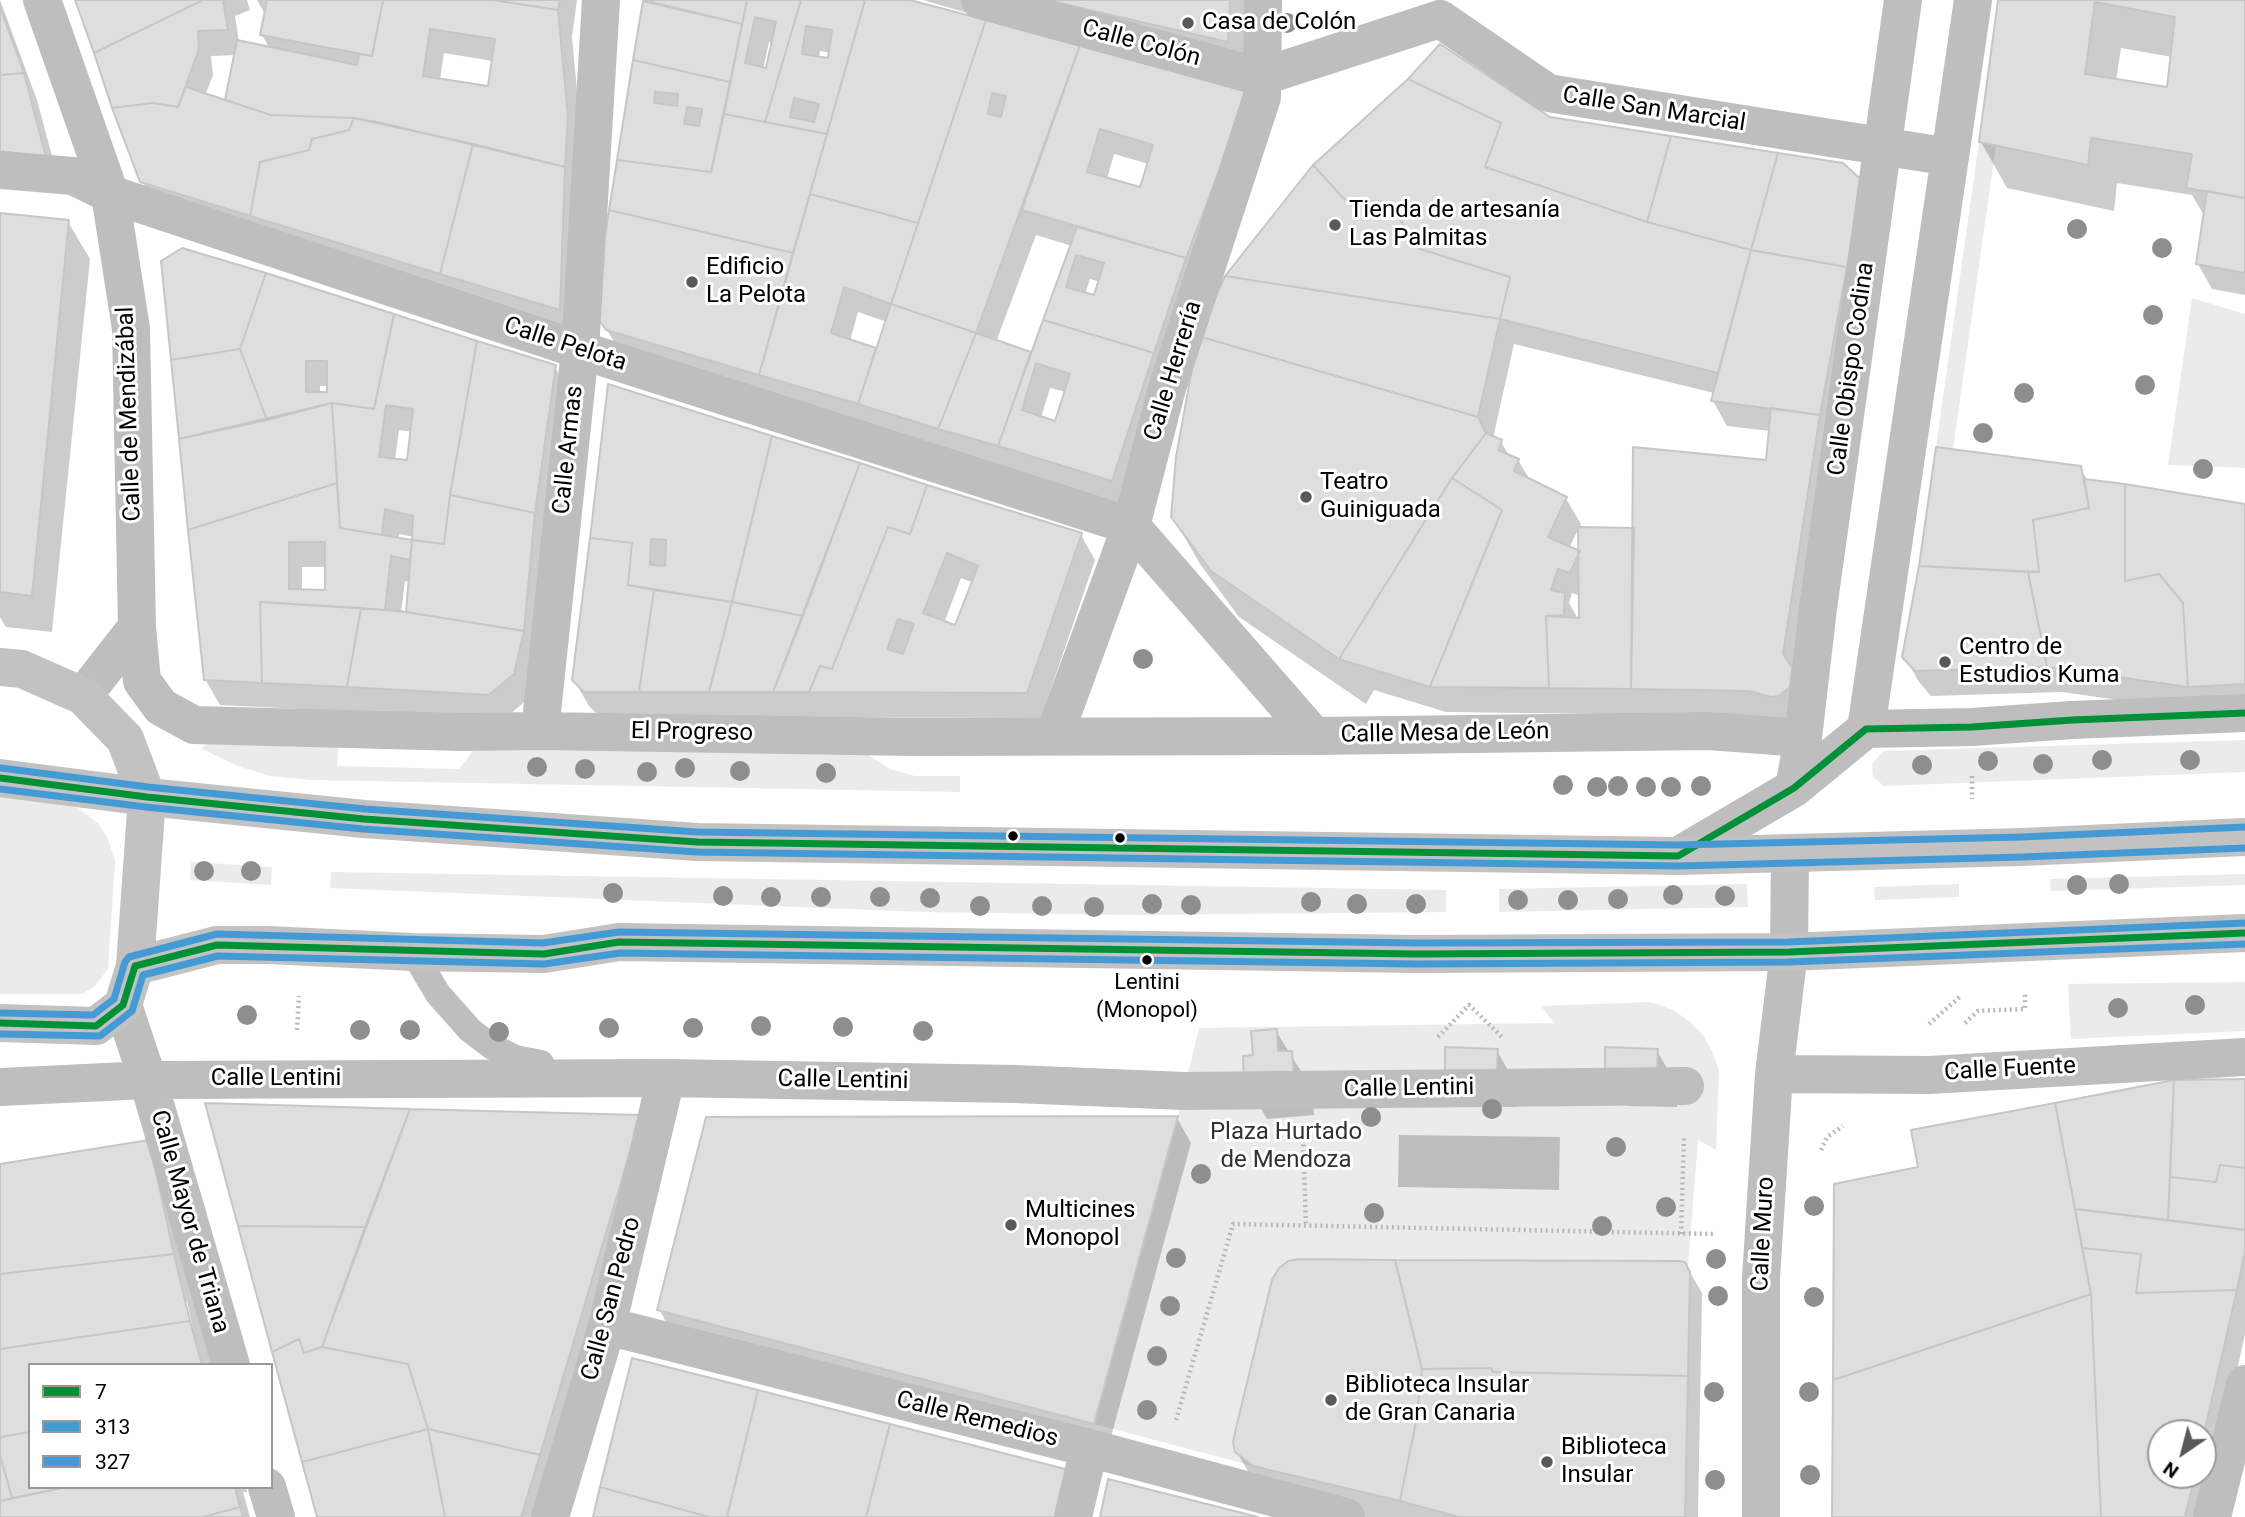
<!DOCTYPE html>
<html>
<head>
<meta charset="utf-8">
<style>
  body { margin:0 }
  #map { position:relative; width:2245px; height:1517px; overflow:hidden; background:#fff; font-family:Roboto,sans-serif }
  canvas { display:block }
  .legend { position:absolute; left:28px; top:1363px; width:245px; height:126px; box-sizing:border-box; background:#fff; border:2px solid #999; margin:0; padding:9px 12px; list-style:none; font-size:21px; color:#000 }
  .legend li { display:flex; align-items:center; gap:14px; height:35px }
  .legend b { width:35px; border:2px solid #999 }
  .north { position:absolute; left:2147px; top:1419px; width:70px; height:70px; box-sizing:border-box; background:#fff; border:2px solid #999; border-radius:50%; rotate:215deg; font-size:19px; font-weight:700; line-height:28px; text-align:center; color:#000 }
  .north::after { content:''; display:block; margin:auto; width:24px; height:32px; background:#595959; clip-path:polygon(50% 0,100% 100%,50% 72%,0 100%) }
</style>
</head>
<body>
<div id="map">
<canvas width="2245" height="1517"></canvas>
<ul class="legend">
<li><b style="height:9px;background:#009038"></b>7</li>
<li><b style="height:9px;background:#449ad5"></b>313</li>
<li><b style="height:9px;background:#449ad5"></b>327</li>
</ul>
<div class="north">N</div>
</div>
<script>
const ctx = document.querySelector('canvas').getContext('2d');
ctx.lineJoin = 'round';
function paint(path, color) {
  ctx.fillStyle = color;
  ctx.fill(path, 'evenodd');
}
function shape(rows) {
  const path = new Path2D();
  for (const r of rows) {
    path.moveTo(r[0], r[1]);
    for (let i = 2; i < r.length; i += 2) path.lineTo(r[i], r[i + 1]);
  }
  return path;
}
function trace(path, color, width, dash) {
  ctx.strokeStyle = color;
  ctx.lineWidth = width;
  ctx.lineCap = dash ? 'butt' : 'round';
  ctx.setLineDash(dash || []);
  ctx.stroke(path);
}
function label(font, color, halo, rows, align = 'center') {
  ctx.font = font + ' Roboto,sans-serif';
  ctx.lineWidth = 6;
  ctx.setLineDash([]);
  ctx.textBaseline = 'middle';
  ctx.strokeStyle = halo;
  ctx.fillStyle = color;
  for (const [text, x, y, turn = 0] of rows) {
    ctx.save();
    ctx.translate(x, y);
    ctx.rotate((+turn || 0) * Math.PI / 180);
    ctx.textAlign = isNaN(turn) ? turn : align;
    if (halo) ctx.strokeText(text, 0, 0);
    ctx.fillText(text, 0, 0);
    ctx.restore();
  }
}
const green = shape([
  [1979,142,1996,145,1953,450,1936,447],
  [2192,298,2245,314,2245,468,2168,465],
  [2245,740,2245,772,1884,786,1873,777,1872,764,1883,751],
  [339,742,337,766,459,769,475,748,862,751,890,769,915,776,960,776,960,792,311,780,270,776,238,766,202,749,207,743],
  [0,797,62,802,78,808,99,824,108,839,115,861,108,969,95,986,82,994,0,994],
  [191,862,272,867,271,885,190,880],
  [331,872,1446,890,1446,912,1136,915,922,912,330,888],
  [2245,874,2245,885,2051,891,2050,879],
  [1747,884,1748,907,1499,912,1499,889],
  [1959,884,1959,897,1875,900,1874,887],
  [2245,982,2245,1031,2071,1039,2068,984],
  [1651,1002,1675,1011,1690,1022,1703,1035,1712,1051,1719,1070,1716,1150,1698,1140,1688,1266,1679,1261,1299,1259,1288,1261,1279,1268,1272,1280,1234,1436,1235,1452,1253,1466,1094,1424,1178,1116,1199,1028,1554,1023,1541,1006],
  [1560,1138,1559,1190,1398,1187]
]);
const water = shape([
  [1399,1135,1560,1137,1559,1190,1398,1187]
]);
const shadow = shape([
  [0,0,37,100,59,182,0,173],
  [76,0,247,0,250,10,235,16,239,42,270,49,262,35,266,16,257,0,577,0,572,37,582,144,574,334,163,218,142,181],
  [444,53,493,61,489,88,440,80],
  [236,55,229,104,205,96,213,75,211,56],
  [644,0,903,0,1249,92,1127,505,622,355,595,310],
  [769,42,773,43,767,70,763,70],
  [820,51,831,53,830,60,819,58],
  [1114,154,1149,164,1141,189,1107,179],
  [1036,235,1072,246,1032,355,996,342],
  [1090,279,1100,282,1095,297,1085,294],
  [858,312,887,322,877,350,850,341],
  [1050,388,1066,392,1056,423,1041,418],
  [923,0,1252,0,1248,78,964,12],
  [2000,0,2245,0,2245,295,2212,289,2198,264,2205,217,2192,195,2117,183,2114,211,2007,188,1981,142],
  [2121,48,2172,57,2169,89,2116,81],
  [1549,119,1864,184,1804,713,1778,721,1764,716,1446,712,1374,690,1366,704,1239,617,1200,564,1173,517],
  [1514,344,1714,393,1713,401,1727,426,1770,431,1767,462,1636,530,1582,553,1569,548,1581,524,1566,499,1530,480,1518,460,1510,457,1501,442,1493,438],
  [1572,593,1581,596,1581,624,1569,603],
  [0,215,68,222,90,259,52,632,6,627,0,617],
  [163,262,555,367,569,392,528,699,504,719,220,705,205,679],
  [320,386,329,386,329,394,320,394],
  [399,430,412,432,409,462,395,461],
  [399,534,414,537,414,542,399,539],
  [302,567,327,567,326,592,302,591],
  [405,581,410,582,408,614,401,613],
  [609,386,1081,535,1095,560,1041,718,600,717,589,706,574,680],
  [961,578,974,583,956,627,944,623],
  [1937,449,2080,468,2088,481,2245,506,2245,710,2203,712,2062,692,1931,696,1919,682,1904,656,1921,566],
  [1276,1031,1312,1089,1314,1115,1267,1119,1246,1082,1255,1056],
  [1497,1051,1518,1088,1517,1107,1468,1106],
  [1657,1051,1678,1087,1677,1107,1628,1106],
  [2245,1081,2245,1334,2205,1517,1834,1517,1920,1168,1913,1132,2174,1082],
  [2161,1433,2203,1433,2203,1475,2161,1475],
  [207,1105,640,1116,553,1517,319,1517],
  [1177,1118,1191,1143,1108,1448,673,1335,659,1309],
  [148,1142,214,1365,30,1365,30,1487,246,1487,247,1492,243,1492,250,1517,0,1517,0,1166],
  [183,1301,187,1301,193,1329,190,1330],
  [1687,1267,1702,1293,1698,1517,1336,1517,1258,1489,1237,1452]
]);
const building = shape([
  [75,0,203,0,94,53,75,0],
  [203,0,223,0,228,30,198,31,199,49,178,107,153,103,112,108,94,53,203,0],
  [267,0,383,0,372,56,260,35,267,0],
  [383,0,493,0,558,10,568,117,565,167,382,123,354,118,271,115,225,100,237,40,357,65,359,54,372,56,383,0],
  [430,29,495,39,488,86,423,76,430,29],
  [493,0,560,0,558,10,493,0],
  [643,0,747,0,742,24,643,0],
  [747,0,801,0,765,122,724,114,747,0],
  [755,17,776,22,766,68,745,63,755,17],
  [801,0,865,0,827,134,765,122,801,0],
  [806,26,832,30,828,58,802,54,806,26],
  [794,98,819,104,814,122,790,117,794,98],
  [865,0,910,0,986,20,918,223,810,194,865,0],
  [1046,0,1230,0,1228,42,1046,0],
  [1998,0,2245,0,2245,198,2186,188,2192,154,2091,138,2088,165,1979,142,1998,0],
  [2095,2,2175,17,2167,87,2085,74,2095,2],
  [643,1,742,24,730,82,633,60,643,1],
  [0,7,24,73,0,75,0,7],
  [986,20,1080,45,976,333,891,304,986,20],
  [992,93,1006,96,1001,117,988,114,992,93],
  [1440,44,1550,117,1671,136,1647,222,1485,167,1501,123,1408,79,1440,44],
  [1080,45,1250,90,1186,258,1022,210,1080,45],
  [1100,129,1153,145,1140,187,1087,172,1100,129],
  [633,60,730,82,711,172,617,160,633,60],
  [655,92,678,94,677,106,654,103,655,92],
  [687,107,702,109,699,126,684,124,687,107],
  [24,73,46,157,0,151,0,75,24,73],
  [1408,79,1501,123,1485,167,1647,222,1751,250,1718,373,1500,319,1510,277,1420,249,1388,202,1345,200,1313,165,1408,79],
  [186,87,271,115,354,118,349,130,312,139,309,150,260,162,250,216,140,182,112,108,153,103,178,107,186,87],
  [724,114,827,134,793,253,609,210,617,160,711,172,724,114],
  [354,118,473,144,440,274,250,216,260,162,309,150,312,139,349,130,354,118],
  [1671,136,1778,153,1751,250,1647,222,1671,136],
  [473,144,565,167,560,310,440,274,473,144],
  [1778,153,1843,163,1865,183,1847,267,1751,250,1778,153],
  [1313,165,1345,200,1388,202,1420,249,1510,277,1500,319,1225,276,1313,165],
  [2207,191,2245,198,2245,273,2196,264,2207,191],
  [810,194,918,223,891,304,844,287,831,333,876,348,858,404,759,375,810,194],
  [609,210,793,253,759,375,606,330,593,311,609,210],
  [0,213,69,220,32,596,0,592,0,213],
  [1077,227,1186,258,1154,353,1043,320,1077,227],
  [1076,255,1104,263,1094,295,1066,287,1076,255],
  [182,248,266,273,240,349,171,360,161,261,182,248],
  [1751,250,1847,267,1820,415,1711,401,1751,250],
  [266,273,394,314,374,409,332,403,267,420,240,349,266,273],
  [306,361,327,361,327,392,306,392,306,361],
  [1225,276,1500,319,1478,417,1198,336,1225,276],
  [891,304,976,333,938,429,858,404,891,304],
  [394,314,477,341,450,495,444,544,412,540,413,516,385,509,382,535,340,528,332,403,374,409,394,314],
  [386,405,413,409,407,460,379,457,386,405],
  [1043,320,1154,353,1112,481,998,446,1043,320],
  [1036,363,1070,374,1055,421,1022,410,1036,363],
  [976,333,1031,352,998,446,938,429,976,333],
  [1198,336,1478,417,1486,433,1452,478,1339,659,1211,571,1171,517,1176,457,1198,336],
  [477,341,556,365,535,513,450,495,477,341],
  [240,349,267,420,179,439,171,360,240,349],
  [608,384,772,436,732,602,628,585,632,543,590,538,608,384],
  [651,539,666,540,665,566,650,565,651,539],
  [332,403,337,483,188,530,179,439,332,403],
  [1771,408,1820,415,1783,654,1792,667,1790,687,1779,696,1771,697,1749,691,1631,689,1633,447,1766,460,1771,408],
  [1486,433,1502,440,1498,450,1519,459,1514,471,1567,497,1548,537,1580,551,1570,573,1558,569,1551,590,1565,593,1564,615,1546,616,1549,688,1430,687,1502,510,1452,478,1486,433],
  [772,436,860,463,803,616,732,602,772,436],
  [1936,447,2081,466,2089,508,2033,520,2039,572,1919,566,1936,447],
  [860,463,927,485,910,534,888,527,832,669,820,666,809,692,773,692,860,463],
  [1452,478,1502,510,1430,687,1339,659,1452,478],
  [2084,479,2125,484,2125,581,2159,574,2183,603,2188,687,2047,667,2028,572,2039,572,2033,520,2089,508,2084,479],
  [337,483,340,528,412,540,410,560,391,556,385,610,260,602,262,683,204,680,188,530,337,483],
  [289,542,325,542,325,590,289,589,289,542],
  [2125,484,2245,504,2245,684,2188,687,2183,603,2159,574,2125,581,2125,484],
  [927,485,1082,533,1027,693,809,692,820,666,832,669,888,527,910,534,927,485],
  [947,553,978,566,955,625,923,613,947,553],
  [898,619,914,624,903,654,887,649,898,619],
  [450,495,535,513,524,631,406,612,412,540,444,544,450,495],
  [1578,527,1634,528,1631,689,1549,688,1546,616,1579,618,1578,527],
  [590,538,632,543,628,585,654,590,639,692,584,692,572,680,590,538],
  [1919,566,2028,572,2047,667,1915,671,1902,657,1919,566],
  [654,590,732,602,709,692,639,692,654,590],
  [260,602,361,608,347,687,262,683,260,602],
  [732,602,803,616,773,692,709,692,732,602],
  [361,608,406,612,524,631,514,674,489,695,347,687,361,608],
  [1277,1029,1278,1051,1292,1051,1294,1079,1244,1082,1243,1056,1253,1055,1251,1031,1277,1029],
  [1445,1047,1498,1049,1497,1071,1445,1070,1445,1047],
  [1605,1047,1658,1049,1657,1071,1605,1069,1605,1047],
  [2245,1079,2245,1168,2220,1165,2216,1182,2170,1177,2174,1080,2245,1079],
  [2174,1080,2168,1220,2075,1209,2055,1103,2174,1080],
  [205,1103,410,1109,365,1227,238,1226,205,1103],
  [2055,1103,2091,1294,1833,1380,1834,1184,1918,1167,1911,1130,2055,1103],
  [410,1109,641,1115,540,1455,428,1429,408,1364,322,1347,410,1109],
  [1178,1116,1094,1424,657,1310,706,1117,1178,1116],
  [149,1140,174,1254,0,1274,0,1164,149,1140],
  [2220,1165,2245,1168,2245,1230,2168,1220,2170,1177,2216,1182,2220,1165],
  [2075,1209,2245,1230,2245,1251,2237,1290,2136,1293,2141,1254,2082,1248,2075,1209],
  [238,1226,365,1227,322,1347,304,1353,299,1339,272,1352,238,1226],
  [2082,1248,2141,1254,2136,1293,2237,1290,2203,1438,2203,1433,2161,1433,2161,1475,2195,1475,2185,1517,2101,1517,2091,1294,2082,1248],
  [174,1254,190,1321,0,1349,0,1274,174,1254],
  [1299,1259,1395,1260,1422,1369,1416,1422,1400,1501,1253,1466,1235,1452,1233,1442,1236,1428,1272,1280,1279,1268,1288,1261,1299,1259],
  [1395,1260,1679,1261,1685,1262,1690,1272,1688,1376,1493,1372,1491,1368,1422,1369,1395,1260],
  [2091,1294,2101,1517,1832,1517,1833,1380,2091,1294],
  [190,1321,202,1365,30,1365,30,1432,0,1437,0,1349,190,1321],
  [299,1339,304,1353,322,1347,408,1364,428,1429,302,1462,272,1352,299,1339],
  [632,1358,758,1390,727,1517,709,1517,600,1487,632,1358],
  [1491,1368,1493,1372,1688,1376,1685,1517,1459,1517,1400,1501,1416,1422,1422,1369,1491,1368],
  [758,1390,890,1424,866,1517,727,1517,758,1390],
  [890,1424,1069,1470,1059,1517,866,1517,890,1424],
  [428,1429,540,1455,521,1517,445,1517,428,1429],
  [428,1429,445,1517,317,1517,302,1462,428,1429],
  [30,1432,30,1487,67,1487,12,1498,0,1455,0,1437,30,1432],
  [0,1455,12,1498,0,1501,0,1455],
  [1108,1479,1258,1517,1100,1517,1108,1479],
  [67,1487,235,1487,240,1507,203,1517,0,1517,0,1501,67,1487],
  [600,1487,709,1517,593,1517,600,1487],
  [240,1507,243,1517,203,1517,240,1507]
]);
const path = shape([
  [1972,776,1972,799],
  [1965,1023,1978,1011,2025,1009,2025,992],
  [1929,1024,1962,995],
  [297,1030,299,996],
  [1438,1037,1469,1005,1503,1038],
  [1303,1139,1306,1226],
  [1821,1150,1827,1137,1843,1126],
  [1681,1234,1684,1137],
  [1176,1420,1233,1224,1713,1234]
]);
const lane = shape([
  [413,952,438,994,470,1030,491,1046,515,1058,541,1063]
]);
const street = shape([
  [42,0,110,194,131,329,137,627,83,696],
  [980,0,1261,77],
  [1261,77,1440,19,1548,93,1950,157],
  [0,170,73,176,110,194,580,350,1131,526,1314,736],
  [137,627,142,681,161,707,194,725,463,732,540,731,914,737,1314,736,1708,731,1803,738],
  [1866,729,1973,0],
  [1866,729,1972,727,2072,720,2245,713],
  [540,731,580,350,601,0],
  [1054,736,1131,526,1167,388,1262,97,1263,0],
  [1794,788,1803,738,1818,608,1903,0],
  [1678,856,1794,788,1866,729],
  [123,1005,148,1080,231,1365],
  [1774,1074,1929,1075,2245,1057],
  [0,1087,148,1080,666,1078,1015,1084,1184,1091,1685,1086],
  [607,1326,1089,1448,1346,1517],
  [267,1487,276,1517],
  [550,1517,607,1326,666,1078],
  [1073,1517,1089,1448],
  [1761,1517,1761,1278,1774,1074,1789,952,1790,854],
  [2212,1517,2245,1384]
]);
const secondary = shape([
  [0,667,22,669,83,696,125,739,147,797,135,966,123,1005,96,1026,0,1023],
  [0,778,147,797,364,819,697,842,1678,856,2022,847,2245,837],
  [135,966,217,945,268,945,413,952,544,954,619,942,1416,954,1789,952,2245,933]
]);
const bus1 = shape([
  [0,778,147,797,364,819,697,842,1678,856,1794,788,1866,729,1972,727,2072,720,2245,713],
  [0,1023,96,1026,123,1005,135,966,217,945,544,954,619,942,1416,954,1789,952,2245,933]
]);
const bus2 = shape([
  [0,789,146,807,363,829,697,852,1678,866,2022,857,2245,848],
  [0,1034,100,1036,132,1011,143,975,218,956,544,964,620,953,1416,964,1789,962,2245,944]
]);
const bus3 = shape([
  [1,768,148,787,365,809,697,832,1678,845,2022,837,2245,827],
  [0,1013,93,1015,114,999,125,962,129,957,217,934,543,943,619,932,1416,943,1789,942,2245,923]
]);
const trees = [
  [1287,23],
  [2077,229],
  [2162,248],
  [2153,315],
  [2145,385],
  [2024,393],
  [1983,433],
  [2203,469],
  [1143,659],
  [2102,760],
  [2190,760],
  [1988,761],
  [2043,764],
  [1922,765],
  [537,767],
  [685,768],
  [585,769],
  [740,771],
  [647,772],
  [826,773],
  [1563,785],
  [1618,786],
  [1701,786],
  [1597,787],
  [1646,787],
  [1671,787],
  [204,871],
  [251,871],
  [2119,884],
  [2077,885],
  [613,893],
  [1673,895],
  [723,896],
  [1725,896],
  [771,897],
  [821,897],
  [880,897],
  [930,898],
  [1618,899],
  [1518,900],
  [1568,900],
  [1311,902],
  [1152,904],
  [1357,904],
  [1416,904],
  [1191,905],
  [980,906],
  [1042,906],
  [1094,907],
  [2195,1005],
  [2118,1008],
  [247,1015],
  [761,1026],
  [843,1027],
  [609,1028],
  [693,1028],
  [360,1030],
  [410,1030],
  [923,1031],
  [499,1032],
  [1492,1109],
  [1371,1117],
  [1616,1147],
  [1201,1174],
  [1814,1206],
  [1666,1207],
  [1374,1213],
  [1602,1226],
  [1176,1258],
  [1716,1259],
  [1718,1296],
  [1814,1297],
  [1170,1306],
  [1157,1356],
  [1714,1392],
  [1809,1392],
  [1147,1410],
  [1810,1475],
  [1715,1480]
];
const markers = [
  [1188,23,7,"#595959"],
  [1335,225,7,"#595959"],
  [692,282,7,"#595959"],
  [1306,497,7,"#595959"],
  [1945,662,7,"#595959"],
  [1013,836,6,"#000"],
  [1120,838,6,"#000"],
  [1147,960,6,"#000"],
  [1011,1225,7,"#595959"],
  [1331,1400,7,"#595959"],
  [1547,1462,7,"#595959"]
];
const busNames = [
  ["Lentini",1147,983],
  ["(Monopol)",1147,1011]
];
const poiNames = [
  ["Casa de Colón",1202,23],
  ["Tienda de artesanía",1349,211],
  ["Las Palmitas",1349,239],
  ["Edificio",706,268],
  ["La Pelota",706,296],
  ["Teatro",1320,483],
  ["Guiniguada",1320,511],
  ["Centro de",1959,648],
  ["Estudios Kuma",1959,676],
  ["Multicines",1025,1211],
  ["Monopol",1025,1239],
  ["Biblioteca Insular",1345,1386],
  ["de Gran Canaria",1345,1414],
  ["Biblioteca",1561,1448],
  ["Insular",1561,1476]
];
const streetNames = [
  ["Calle Colón",1141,44,15],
  ["Calle San Marcial",1654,110,9],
  ["Calle Pelota",565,345,18],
  ["Calle Obispo Codina",1852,369,-82],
  ["Calle Herrería",1174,371,-73],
  ["Calle de Mendizábal",130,414,-92],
  ["Calle Armas",569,450,-84],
  ["El Progreso",692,733,1],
  ["Calle Mesa de León",1445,734,-1],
  ["Calle Fuente",2010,1070,-3],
  ["Calle Lentini",276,1079],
  ["Calle Lentini",843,1081,1],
  ["Calle Lentini",1409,1089,-1],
  ["Calle Mayor de Triana",189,1222,74],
  ["Calle Muro",1764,1234,-87],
  ["Calle San Pedro",612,1299,-75],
  ["Calle Remedios",977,1420,14]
];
const parkNames = [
  ["Plaza Hurtado",1286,1133],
  ["de Mendoza",1286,1161]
];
paint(green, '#ebebeb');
paint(water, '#bdbdbd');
paint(shadow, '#0003');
paint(building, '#dedede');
trace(building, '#c6c6c6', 2);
trace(path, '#b9b9b9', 4.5, [2, 3.5]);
trace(lane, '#bebebe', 26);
trace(street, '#bebebe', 38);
trace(secondary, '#c2c2c2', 38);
trace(bus1, '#009038', 7);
trace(bus2, '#449ad5', 7);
trace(bus3, '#449ad5', 7);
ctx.fillStyle = '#8e8e8e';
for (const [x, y] of trees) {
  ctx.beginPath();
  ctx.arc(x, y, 10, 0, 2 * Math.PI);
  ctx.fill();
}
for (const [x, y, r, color] of markers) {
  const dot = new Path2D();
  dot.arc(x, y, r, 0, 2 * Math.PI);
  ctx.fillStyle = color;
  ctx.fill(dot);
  trace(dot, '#fff', 2.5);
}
label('22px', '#000', '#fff', busNames);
label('24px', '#000', '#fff', poiNames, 'left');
label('24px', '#000', '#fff', streetNames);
label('24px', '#313131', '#fff', parkNames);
</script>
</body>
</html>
